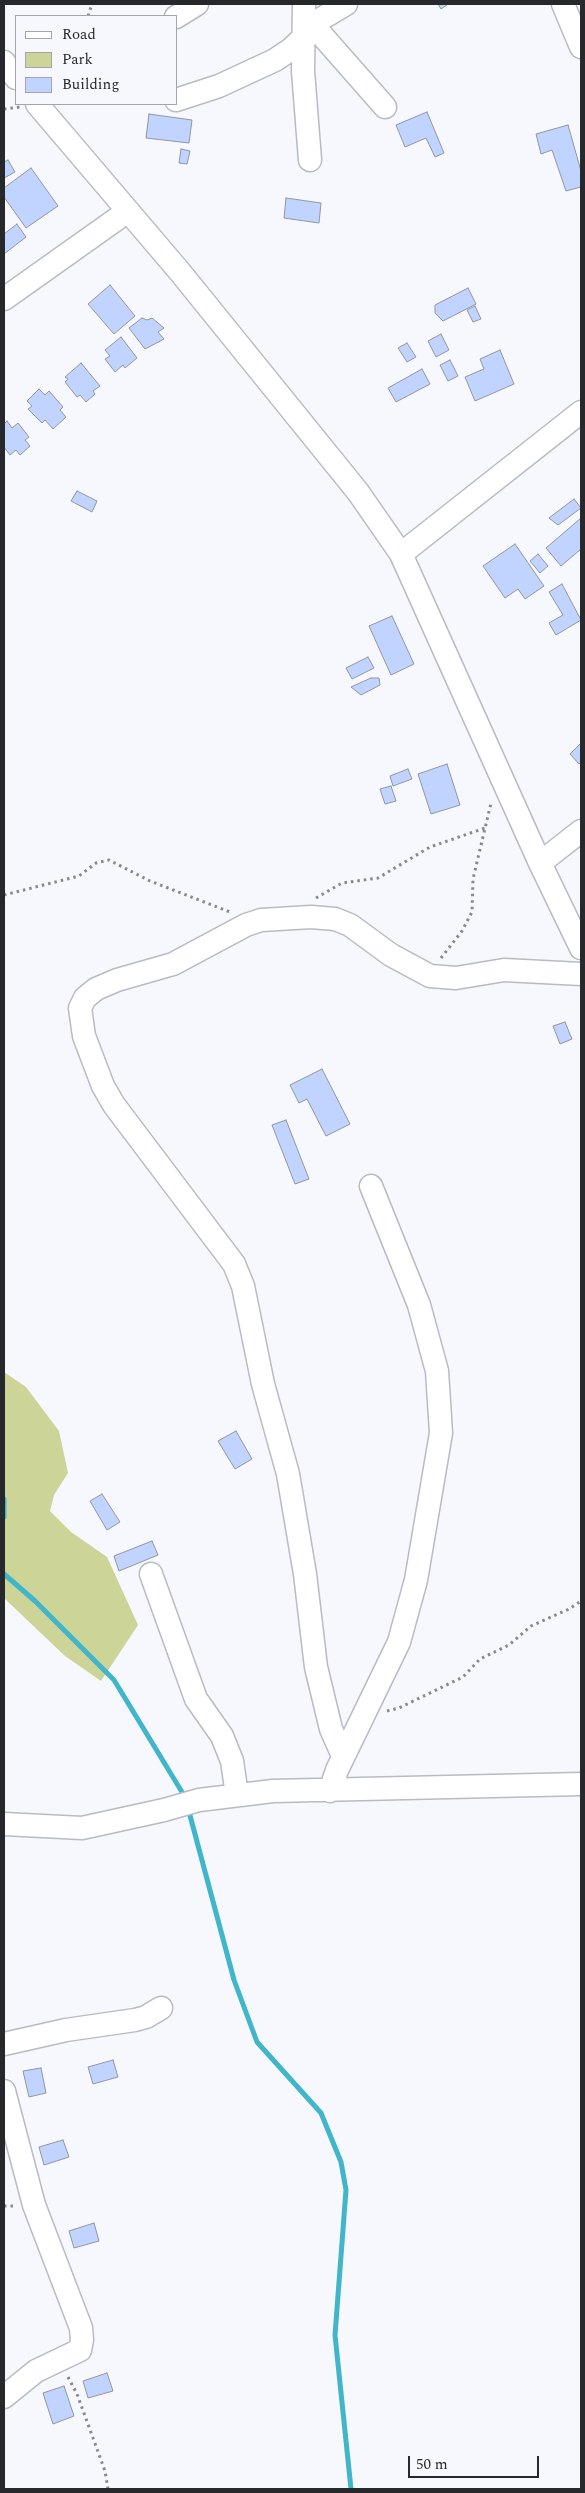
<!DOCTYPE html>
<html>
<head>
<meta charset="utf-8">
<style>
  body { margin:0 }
  #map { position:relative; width:585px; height:2493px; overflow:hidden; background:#f6f8fe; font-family:Spectral,serif }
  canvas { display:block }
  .frame { position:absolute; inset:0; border:5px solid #27282c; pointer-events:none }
  .legend { position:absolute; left:15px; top:15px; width:162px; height:90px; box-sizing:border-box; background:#f6f8fe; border:1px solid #a3a5aa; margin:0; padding:6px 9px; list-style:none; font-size:15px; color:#27282c }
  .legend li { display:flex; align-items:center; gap:10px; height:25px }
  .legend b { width:25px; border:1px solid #a3a5aa }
  .scale { position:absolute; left:408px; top:2456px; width:131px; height:22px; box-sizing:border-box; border:2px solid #27282c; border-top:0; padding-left:6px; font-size:15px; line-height:18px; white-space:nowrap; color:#27282c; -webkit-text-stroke:4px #f6f8fe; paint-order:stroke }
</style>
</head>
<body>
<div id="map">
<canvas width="585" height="2493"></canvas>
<div class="frame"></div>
<ul class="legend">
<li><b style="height:6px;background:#fff"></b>Road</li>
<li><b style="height:14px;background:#ccd498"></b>Park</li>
<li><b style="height:14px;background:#c0d4ff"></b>Building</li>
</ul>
<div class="scale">50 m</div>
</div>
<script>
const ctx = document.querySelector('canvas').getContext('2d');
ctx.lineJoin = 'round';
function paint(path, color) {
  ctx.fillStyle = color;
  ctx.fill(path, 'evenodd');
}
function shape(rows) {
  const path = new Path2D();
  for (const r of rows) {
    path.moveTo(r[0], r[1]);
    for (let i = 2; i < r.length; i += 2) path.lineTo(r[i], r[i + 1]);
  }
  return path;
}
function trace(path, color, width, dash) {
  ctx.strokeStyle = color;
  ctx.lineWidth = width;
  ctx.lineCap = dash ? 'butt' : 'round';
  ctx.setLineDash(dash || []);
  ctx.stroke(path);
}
const green = shape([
  [4,1372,26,1387,59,1431,68,1473,54,1495,50,1511,71,1532,107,1557,138,1625,101,1681,65,1656,4,1598]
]);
const stream = shape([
  [4,1499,4,1517],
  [4,1574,35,1601,114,1680,185,1797],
  [188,1808,234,1980,257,2042,321,2113,341,2162,346,2190,335,2335,351,2489]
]);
const building = shape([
  [438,4,448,4,441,9,438,4],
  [427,112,444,153,435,157,426,138,405,147,396,125,427,112],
  [149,114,192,120,189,143,146,138,149,114],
  [568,125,581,171,581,187,566,191,552,150,541,154,536,134,568,125],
  [181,149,190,151,187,164,179,163,181,149],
  [8,160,15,172,4,178,4,162,8,160],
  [31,168,58,206,26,228,4,197,4,188,31,168],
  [286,198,321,203,319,223,284,218,286,198],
  [17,224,26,237,4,254,4,234,17,224],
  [110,285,135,316,114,334,88,304,110,285],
  [468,288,476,304,443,321,435,313,435,305,468,288],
  [475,306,481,319,473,322,467,310,475,306],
  [142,318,147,320,152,318,164,328,158,332,164,339,145,349,129,328,142,318],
  [441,334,449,350,436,357,428,341,441,334],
  [121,337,137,358,125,368,123,365,115,372,105,359,110,356,105,350,121,337],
  [407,343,416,357,407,362,398,348,407,343],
  [500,350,514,384,475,401,465,377,484,369,480,359,500,350],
  [450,360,458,376,448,381,440,365,450,360],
  [81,363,100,386,93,391,95,394,86,402,80,395,77,397,65,382,68,379,65,377,81,363],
  [422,369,430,384,396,402,388,388,422,369],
  [39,389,45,395,49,391,63,407,60,410,66,417,53,429,45,420,42,423,28,409,32,406,27,401,39,389],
  [7,421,12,428,18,423,29,437,25,440,30,446,20,455,16,450,10,455,4,447,4,424,7,421],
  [77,491,97,501,92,512,71,501,77,491],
  [574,499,581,508,558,525,549,518,574,499],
  [581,518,581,549,561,566,546,548,581,518],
  [515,544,544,586,525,599,518,589,505,598,483,566,515,544],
  [538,554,548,566,540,573,530,561,538,554],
  [562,584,581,620,556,635,549,623,563,615,549,592,562,584],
  [392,616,414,664,391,675,369,626,392,616],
  [368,657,374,668,352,679,346,668,368,657],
  [371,678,379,678,380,685,361,695,351,687,371,678],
  [581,743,581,762,579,764,570,754,581,743],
  [447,764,460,805,431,814,418,774,447,764],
  [408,769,412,779,393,786,390,776,408,769],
  [391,786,396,801,385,804,380,789,391,786],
  [565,1022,572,1039,560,1044,553,1026,565,1022],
  [322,1069,350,1124,326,1136,307,1099,299,1103,290,1085,322,1069],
  [286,1120,309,1179,295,1184,272,1125,286,1120],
  [236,1431,252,1459,235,1469,218,1441,236,1431],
  [102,1494,120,1522,107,1530,90,1501,102,1494],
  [152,1541,158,1555,119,1571,114,1556,152,1541],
  [113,2060,118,2077,93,2084,88,2067,113,2060],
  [41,2068,46,2093,29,2097,23,2071,41,2068],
  [63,2140,69,2157,44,2165,39,2147,63,2140],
  [94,2223,99,2241,74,2248,69,2231,94,2223],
  [107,2373,113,2391,88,2398,83,2381,107,2373],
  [64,2386,74,2416,53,2424,43,2393,64,2386]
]);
const path = shape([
  [88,16,92,4],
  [4,109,20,107],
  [4,895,79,876,96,863,109,860,150,881,230,912],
  [316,898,342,883,378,878,430,847,485,828],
  [441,958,462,931,472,912,473,879,491,803],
  [387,1711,399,1708,463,1677,480,1659,509,1645,531,1626,569,1609,581,1601],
  [4,2206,14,2206],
  [68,2377,77,2394,105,2471,108,2489]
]);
const minor = shape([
  [304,4,303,71,310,160],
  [563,4,581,47],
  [176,17,197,4],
  [312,24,385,107],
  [304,29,346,4],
  [4,62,16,78],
  [176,100,219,86,275,60,290,50,304,37],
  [37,104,180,272,358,492,401,554,540,863,581,948],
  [4,299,128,211],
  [401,554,581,412],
  [540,863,581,831],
  [151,1574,196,1699,222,1736,232,1761,237,1795],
  [343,1756,331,1729,316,1667,305,1574,288,1474,263,1384,243,1286,234,1264,114,1105,103,1086,84,1036,80,1008,85,998,96,989,117,980,173,964,246,925,261,920,311,917,335,919,350,925,391,955,430,976,456,978,504,970,581,974],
  [330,1791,337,1770,399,1642,416,1580,441,1433,437,1371,419,1305,371,1186],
  [4,1824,82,1828,164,1810,199,1800,273,1791,581,1784],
  [4,2044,66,2030,135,2020,146,2017,161,2008],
  [4,2091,34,2205,81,2328,82,2340,80,2350,36,2371,4,2397]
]);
paint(green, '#ccd498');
trace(stream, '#41b5ca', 5);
paint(building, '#c0d4ff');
trace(building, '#92969e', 1);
trace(minor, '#b7bbc4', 25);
trace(path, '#87898e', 3, [2.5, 4]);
trace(minor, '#fff', 22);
</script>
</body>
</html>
